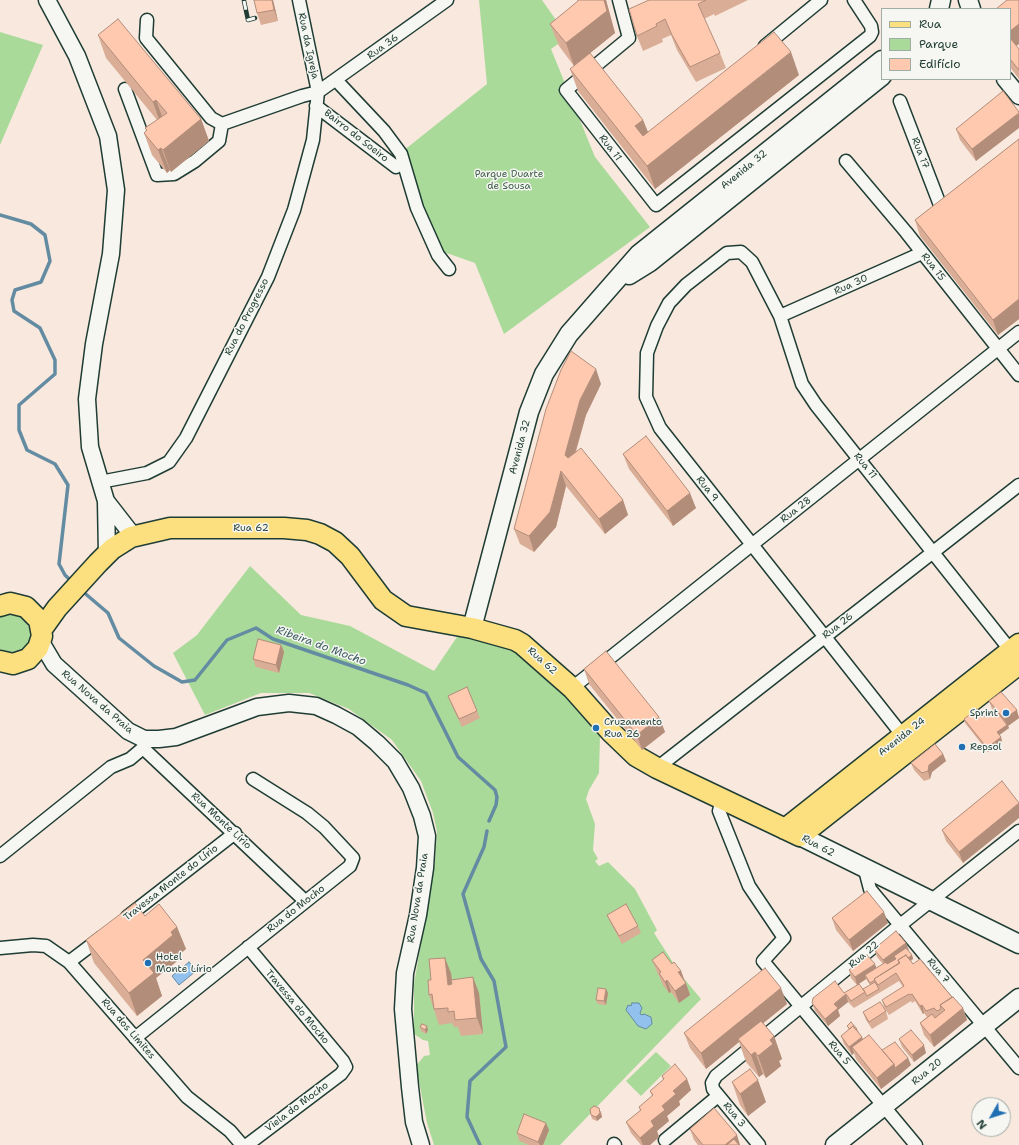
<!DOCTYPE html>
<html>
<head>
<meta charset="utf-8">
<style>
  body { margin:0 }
  #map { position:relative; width:1019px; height:1145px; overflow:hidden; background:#f8e8de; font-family:"Shantell Sans",sans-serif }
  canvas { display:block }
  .legend { position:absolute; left:881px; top:8px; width:130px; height:72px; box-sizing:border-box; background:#f6f6f2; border:1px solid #a0aca6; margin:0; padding:5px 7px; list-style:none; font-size:12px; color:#1f3d34 }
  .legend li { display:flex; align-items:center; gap:8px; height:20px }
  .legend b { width:20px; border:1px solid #a0aca6 }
  .north { position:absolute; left:971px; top:1097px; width:40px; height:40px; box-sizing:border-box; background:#f6f6f2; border:1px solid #a0aca6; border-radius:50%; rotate:231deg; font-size:11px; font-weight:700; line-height:16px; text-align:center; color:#1f3d34 }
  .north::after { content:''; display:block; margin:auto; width:14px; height:18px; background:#1f6fb2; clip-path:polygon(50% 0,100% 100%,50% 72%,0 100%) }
</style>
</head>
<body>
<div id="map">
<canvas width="1019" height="1145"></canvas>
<ul class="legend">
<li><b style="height:5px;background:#fce080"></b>Rua</li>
<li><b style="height:11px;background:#aada9a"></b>Parque</li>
<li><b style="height:11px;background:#fec9af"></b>Edifício</li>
</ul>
<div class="north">N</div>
</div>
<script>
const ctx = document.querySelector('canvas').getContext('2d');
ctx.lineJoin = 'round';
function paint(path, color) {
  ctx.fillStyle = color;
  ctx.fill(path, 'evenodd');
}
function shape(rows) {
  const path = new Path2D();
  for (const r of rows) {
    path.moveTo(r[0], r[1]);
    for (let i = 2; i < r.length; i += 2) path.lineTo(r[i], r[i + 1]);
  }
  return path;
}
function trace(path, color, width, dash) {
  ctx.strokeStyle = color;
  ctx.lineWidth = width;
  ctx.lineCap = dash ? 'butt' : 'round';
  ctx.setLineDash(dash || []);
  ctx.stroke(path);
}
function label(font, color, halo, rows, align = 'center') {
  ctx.font = font + ' "Shantell Sans",sans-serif';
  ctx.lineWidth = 3;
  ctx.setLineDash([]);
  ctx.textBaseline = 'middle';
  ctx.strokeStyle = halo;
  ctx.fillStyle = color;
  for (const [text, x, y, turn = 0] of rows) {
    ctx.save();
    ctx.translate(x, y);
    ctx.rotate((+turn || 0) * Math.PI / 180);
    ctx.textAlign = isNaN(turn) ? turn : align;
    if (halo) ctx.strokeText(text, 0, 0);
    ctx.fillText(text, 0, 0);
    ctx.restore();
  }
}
const green = shape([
  [479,0,542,0,568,37,551,49,595,157,650,227,504,334,475,263,438,250,403,151,487,84],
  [0,32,43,45,0,145],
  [250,566,301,615,350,626,434,671,459,634,493,641,535,662,600,736,599,773,589,790,586,799,595,824,593,850,598,859,595,861,599,866,608,862,635,889,657,930,654,933,681,975,701,999,560,1145,434,1145,427,1123,416,1066,424,1056,430,1055,428,1041,423,1040,414,1034,414,984,435,861,437,832,433,813,421,781,392,740,349,709,309,693,261,693,205,715,173,653,197,635],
  [7,614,20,616,25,619,31,632,28,646,23,651,10,655,0,652,0,616],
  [656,1052,671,1066,641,1096,626,1081]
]);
const water = shape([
  [189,962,196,971,179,985,172,976,189,962],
  [632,1003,639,1003,642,1008,640,1013,641,1015,644,1014,651,1017,652,1024,646,1029,638,1026,626,1010,628,1005,631,1006,632,1003]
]);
const stream = shape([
  [0,215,31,224,45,235,50,261,41,282,15,290,12,300,14,311,40,328,55,360,55,374,19,405,19,430,27,450,55,464,68,485,59,564,65,575,72,582],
  [81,590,108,613,119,638,154,666,182,682,195,680,227,640,256,628,273,639,408,685,426,693,458,757,495,790,497,797,496,805,489,821],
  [480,1145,467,1117,470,1081,506,1047,494,981,481,959,463,894,484,847,487,831]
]);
const minor = shape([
  [619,0,629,38,566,90,656,205,870,36,872,32,871,26,854,0],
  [147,20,146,38,211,118,222,124,302,96,318,92,447,0],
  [765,46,821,0],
  [336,80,384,131,401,154,417,208,438,255,449,269],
  [125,89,157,175,174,174,195,161,219,141,222,124],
  [900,101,940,205],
  [316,106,396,167],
  [846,161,906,232,1019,375],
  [780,316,922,253],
  [100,482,147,473,169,462,186,438,268,277,294,210,313,140,318,92,299,0],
  [572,688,1019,332],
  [903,736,660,428,646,397,647,353,657,326,669,303,686,285,727,253,741,252,752,262,780,316,802,384,816,405,1011,651],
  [144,739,143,748,305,901],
  [657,768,1019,485],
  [722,799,719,811,749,886,784,938,763,961,916,1145],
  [0,856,111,767,130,759,143,748],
  [865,870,870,889,1019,1068],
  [127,917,235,833],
  [0,948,33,945,46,946,69,962,187,1097,230,1131,242,1145],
  [69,962,102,937],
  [135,1038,350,866,353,858,324,827,307,813,253,779],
  [665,1140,718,1096],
  [614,1144,615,1145],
  [247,1145,341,1074,346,1067,343,1061,248,947],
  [759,1145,713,1089,712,1083,716,1076,899,926,1019,831]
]);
const tertiary = shape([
  [47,0,77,56,108,136,116,190,111,254,94,344,87,399,90,447,106,501,107,555],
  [1005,79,1019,96],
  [106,501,134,537],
  [41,642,54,664,128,731,144,739,159,739,176,737,257,707,289,703,316,706,336,715,358,727,377,743,395,761,411,788,422,816,427,836,425,868,418,915,405,973,403,1009,410,1087,414,1122,421,1145]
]);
const secondary = shape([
  [968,0,971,9],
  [939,9,941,0],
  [629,275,650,262,882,76],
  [472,628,529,412,544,374,569,334,639,254,882,60],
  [800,836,1019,944],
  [835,1145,1019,998]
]);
const primary = shape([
  [0,606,10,603,26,607,39,620,42,636,38,648,28,659,13,664,0,661],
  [42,629,57,608,98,563,112,549,131,537,170,528,284,528,307,530,320,534,335,542,350,556,383,600,406,616,472,628,515,640,522,644,572,688,610,731,636,756,657,768,800,836,1019,664],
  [785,829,1019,644]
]);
const rail = shape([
  [244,1,248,20,255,18]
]);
const wall = shape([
  [273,0,278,21,261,25,257,13],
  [578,0,606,0,615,33,574,66,559,46,550,24,578,1],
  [649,0,748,0,715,16,714,14,704,19,720,53,726,68,696,82,677,50,671,35,662,39,663,42,643,51,637,36],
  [1019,0,1019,44,1016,46,1019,49,1019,79,1010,67,1010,9],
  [98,35,201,119,209,141,171,172,170,170,167,173,152,155,144,133,146,131,145,128,157,120,106,58],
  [570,69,643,120,648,132,799,75,655,189,578,91],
  [1019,112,976,161,960,140,956,129],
  [1019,139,1019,319,998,335,920,236,915,220],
  [601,384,586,415,576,452,623,500,628,515,605,534,566,486,556,527,534,552,520,544,514,529],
  [623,454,696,508,673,526,629,469],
  [281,645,284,652,279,673,256,667,253,659],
  [584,669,659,717,665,732,642,750,589,684],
  [448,696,477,711,480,718,462,727,451,704],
  [989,701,1019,716,1019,718,1008,726,1009,728,999,735,1002,741,988,752,965,723,964,719,984,717,993,710,992,709],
  [943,754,946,761,932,772,930,779,924,781,914,770,911,763],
  [1002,781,963,863,946,841,942,830],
  [607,915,638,926,641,933,622,944,610,922],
  [145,916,177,927,186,949,180,954,181,958,156,978,162,996,137,1016,94,963,86,940],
  [832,918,888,923,853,951,836,930],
  [906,943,909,951,908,951,912,955,913,959,911,961,913,964,952,997,963,1008,967,1020,934,1047,924,1035,920,1023,927,1017,924,1013,923,1014,915,1001,912,1003,911,1001,889,1015,884,1007,882,1000,903,987,899,981,854,1008,848,1002,838,1010,840,1016,828,1026,815,1011,812,1003,844,993,857,985,851,978,849,970,876,968,883,964,877,957,874,949],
  [866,979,870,985,863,989,859,984],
  [652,960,672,964,681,971,690,995,679,1003,671,992,669,993,663,985,659,976,657,972],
  [451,973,452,980,479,993,483,1034,461,1036,458,1027,454,1027,452,1023,439,1025,429,995,431,980],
  [608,993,606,1005,598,1004,596,1000],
  [787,1004,763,1023,774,1036,782,1059,779,1061,781,1066,766,1078,763,1074,759,1077,746,1062,739,1042,706,1069,690,1048,684,1033],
  [886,1011,888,1019,872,1029,866,1020,863,1012],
  [847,1026,857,1029,863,1039,882,1050,908,1058,911,1065,881,1089,856,1059,854,1053,852,1055,844,1044,841,1036,849,1030],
  [420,1027,428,1030,426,1034,421,1031],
  [899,1039,926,1053,914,1062,902,1047],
  [662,1076,687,1079,691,1090,679,1101,680,1105,667,1116,669,1121,657,1131,659,1137,650,1145,641,1145,631,1133,626,1122,640,1111,639,1107,652,1096,650,1091,663,1080],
  [732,1082,766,1102,748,1116,740,1105],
  [601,1111,602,1117,597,1121,592,1119,591,1115],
  [690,1129,740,1145,698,1145,694,1140],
  [549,1130,543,1145,529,1145,519,1141,517,1133]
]);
const shadedWall = shape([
  [272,0,273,0,278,21,274,10],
  [604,0,606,0,615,33,574,66,566,43],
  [1019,24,1019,44,1012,49,1010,43,1010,31],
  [791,52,799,75,655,189,647,166],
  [156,100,164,122,161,125,153,102],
  [1019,113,1019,128,976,161,972,149],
  [201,119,209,141,171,172,163,150],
  [643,120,652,142,643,149,635,126],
  [161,148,170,170,167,173,158,150],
  [1019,299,1019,319,998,335,993,320],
  [596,369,601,384,586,415,570,470,565,455,580,400],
  [561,471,566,486,556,527,534,552,529,536],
  [690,493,696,508,673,526,667,511],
  [623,500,628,515,605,534,599,519],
  [281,645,284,652,279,673,276,665],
  [1017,710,1019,718,1008,726,1009,728,998,736,997,732,1007,725,1004,719],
  [659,717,665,732,642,750,637,735],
  [1001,737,1002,741,988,752,987,748],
  [943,754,946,761,932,772,930,779,928,771,929,765],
  [1019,803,1019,818,963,863,959,852],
  [884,912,888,923,853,951,849,940],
  [177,927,186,949,180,954,181,958,156,978,162,996,137,1016,129,993,143,960,171,932],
  [906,943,909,951,896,960,894,956,896,960,886,967,883,960],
  [912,955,913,959,901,967,900,963],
  [445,958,451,973,454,1000,448,985],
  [875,964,878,972,865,975,866,979,857,985,855,977],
  [681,971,685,982,678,972],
  [473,977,479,993,483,1034,477,1018],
  [667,980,671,992,669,993,665,982],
  [686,983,690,995,679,1003,675,991],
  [781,988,787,1004,740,1042,738,1039,739,1042,706,1069,701,1053],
  [606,989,608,993,606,1005,604,1001],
  [846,994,848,1002,838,1010,840,1016,828,1026,825,1019,834,1004],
  [922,1005,924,1013,923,1014,920,1006],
  [963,1008,967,1020,934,1047,930,1035],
  [427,1026,428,1030,426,1034,425,1030],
  [774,1036,782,1059,779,1061,781,1066,766,1078,758,1056,770,1040],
  [862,1037,864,1044,852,1047,854,1053,852,1055,849,1047],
  [924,1045,926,1053,914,1062,912,1055],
  [755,1052,763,1074,759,1077,751,1055],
  [908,1058,911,1065,898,1076,895,1068],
  [894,1064,898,1076,881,1089,877,1078],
  [687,1079,691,1090,679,1101,680,1105,667,1116,669,1121,657,1131,659,1137,650,1145,643,1145,640,1138,651,1121,673,1091],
  [758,1080,766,1102,748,1116,740,1094],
  [599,1108,602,1117,597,1121,596,1117],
  [546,1123,549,1130,543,1145,540,1145,538,1142],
  [737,1135,740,1145,725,1145]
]);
const building = shape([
  [254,0,272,0,274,10,257,13,254,0],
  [578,0,604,0,607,11,566,43,550,24,578,1,578,0],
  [649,0,706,0,698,4,720,53,690,67,672,35,665,19,656,24,657,26,637,36,629,9,649,0],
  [1007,0,1019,0,1019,24,1010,31,1010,9,996,9,1007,0],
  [118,19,201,119,163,150,161,148,158,150,144,133,147,130,145,128,167,113,156,100,153,102,98,35,118,19],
  [774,32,791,52,647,166,570,69,590,53,643,120,635,126,643,136,774,32],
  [1010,38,1019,49,1019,70,1010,59,1010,38],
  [1003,91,1019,112,1019,113,972,149,956,129,1003,91],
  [1019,139,1019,299,993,320,915,220,1019,139],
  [571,351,596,369,580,400,565,455,568,458,581,448,623,500,599,519,561,471,550,512,529,536,514,529,546,409,561,370,571,351],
  [646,436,690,493,667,511,623,454,646,436],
  [258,639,281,645,276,665,253,659,258,639],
  [606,651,659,717,637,735,584,669,606,651],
  [467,687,477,711,459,719,448,696,467,687],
  [1001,692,1017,710,1004,719,989,701,1001,692],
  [977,709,984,717,995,709,1007,725,997,732,1001,737,987,748,964,719,977,709],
  [935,744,943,754,929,765,928,771,922,773,911,763,935,744],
  [1002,781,1019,803,959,852,942,830,1002,781],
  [867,891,884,912,849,940,832,918,867,891],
  [135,903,145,916,159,904,177,927,171,932,173,935,143,960,154,973,129,993,86,940,135,903],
  [626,904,638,926,619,936,607,915,626,904],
  [896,931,906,943,883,960,874,949,896,931],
  [906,948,912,955,908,958,906,955,898,960,899,963,874,979,875,980,870,983,865,975,886,962,887,964,896,959,894,956,906,948],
  [663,952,672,964,674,962,681,971,678,972,686,983,675,991,667,980,665,982,659,973,661,972,652,960,663,952],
  [867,955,875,964,855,977,849,970,867,955],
  [906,955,913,964,920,959,952,997,940,1005,941,1009,937,1011,934,1008,926,1011,922,1005,920,1006,912,994,910,995,909,994,886,1007,882,1000,904,986,896,973,878,985,874,979,900,963,898,960,906,955],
  [445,958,448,985,452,984,451,980,473,977,477,1018,455,1020,454,1011,448,1012,448,1008,434,1009,432,994,429,995,428,980,431,980,429,959,445,958],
  [765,968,781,988,701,1053,684,1033,765,968],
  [835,981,844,993,859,984,865,992,851,1001,846,994,834,1004,838,1008,825,1019,812,1003,813,998,835,981],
  [875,982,879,989,867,996,863,989,875,982],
  [598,988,606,989,604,1001,596,1000,598,988],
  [953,997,963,1008,930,1035,920,1023,932,1014,935,1018,945,1010,940,1005,953,997],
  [880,1002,886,1011,869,1022,863,1012,880,1002],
  [761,1021,774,1036,770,1040,773,1044,758,1056,755,1052,751,1055,738,1039,761,1021],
  [851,1022,857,1029,856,1030,853,1026,850,1029,847,1026,851,1022],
  [422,1024,427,1026,425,1030,420,1027,422,1024],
  [853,1026,862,1037,849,1047,841,1036,853,1026],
  [911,1030,924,1045,912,1055,899,1039,911,1030],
  [869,1035,894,1064,877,1078,852,1047,869,1035],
  [895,1042,908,1058,895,1068,894,1064,882,1050,895,1042],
  [675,1064,687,1079,673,1091,676,1094,662,1106,665,1110,651,1121,654,1126,640,1138,626,1122,641,1110,639,1107,653,1095,650,1091,664,1079,662,1076,675,1064],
  [750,1069,758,1080,740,1094,732,1082,750,1069],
  [594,1106,599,1108,600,1113,596,1117,591,1115,590,1109,594,1106],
  [714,1108,737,1135,725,1145,703,1145,690,1129,714,1108],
  [524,1114,546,1123,538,1142,517,1133,524,1114],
  [734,1139,739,1145,727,1145,734,1139]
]);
const markers = [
  [1006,713,4,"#1f6fb2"],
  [596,728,4,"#1f6fb2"],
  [962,747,4,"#1f6fb2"],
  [148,963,4,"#1f6fb2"]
];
const streetNames = [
  ["Rua da Igreja",308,46,78],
  ["Rua 36",383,47,-36],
  ["Bairro do Soeiro",356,136,38],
  ["Rua 11",610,148,52],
  ["Rua 17",920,153,69],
  ["Avenida 32",744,170,-39],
  ["Rua 15",933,267,52],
  ["Rua 30",851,285,-24],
  ["Rua do Progresso",247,317,-63],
  ["Avenida 32",520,447,-75],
  ["Rua 11",865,466,51],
  ["Rua 9",707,489,52],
  ["Rua 28",796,510,-38],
  ["Rua 62",251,528],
  ["Rua 26",838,626,-38],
  ["Rua 62",542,661,41],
  ["Rua Nova da Praia",97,702,41],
  ["Avenida 24",902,737,-38],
  ["Rua Monte Lírio",221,821,43],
  ["Rua 62",818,846,28],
  ["Travessa Monte do Lírio",171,883,-38],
  ["Rua Nova da Praia",418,898,-81],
  ["Rua do Mocho",296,909,-38],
  ["Rua 22",864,955,-40],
  ["Rua 7",938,971,50],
  ["Travessa do Mocho",297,1007,50],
  ["Rua dos Limites",128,1029,49],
  ["Rua 5",839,1053,50],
  ["Rua 20",927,1072,-39],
  ["Viela do Mocho",297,1107,-37],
  ["Rua 3",734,1115,50]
];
const parkNames = [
  ["Parque Duarte",509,174],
  ["de Sousa",509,186]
];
const poiNames = [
  ["Sprint",998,713,"right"],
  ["Cruzamento",604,722],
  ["Rua 26",604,734],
  ["Repsol",970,747],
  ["Hotel",156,957],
  ["Monte Lírio",156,969]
];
const waterNames = [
  ["Ribeira do Mocho",321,646,20]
];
paint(green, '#aada9a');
paint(water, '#91c1ec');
trace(water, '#638ca2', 1);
trace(stream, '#638ca2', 3.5);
trace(minor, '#1f3d34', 15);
trace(tertiary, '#1f3d34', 19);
trace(secondary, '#1f3d34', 21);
trace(primary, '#1f3d34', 23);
trace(minor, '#f6f6f2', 12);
trace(tertiary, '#f6f6f2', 16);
trace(secondary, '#f6f6f2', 18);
trace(primary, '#fce080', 20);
trace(rail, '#1f3d34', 4.5);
trace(rail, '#f6f6f2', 3, [9]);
paint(wall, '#daad96');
paint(shadedWall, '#b28d7a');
paint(building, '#fec9af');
trace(building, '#b28d7a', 1);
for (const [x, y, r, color] of markers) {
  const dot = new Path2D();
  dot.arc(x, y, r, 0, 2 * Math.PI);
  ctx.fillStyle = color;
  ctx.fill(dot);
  trace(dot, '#f6f6f2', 1.5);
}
label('10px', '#1f3d34', '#f6f6f2', streetNames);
label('10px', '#3b5c48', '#f6f6f2', parkNames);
label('10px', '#1f3d34', '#f6f6f2', poiNames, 'left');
label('italic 11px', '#3c5e62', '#f6f6f2', waterNames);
</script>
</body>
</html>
